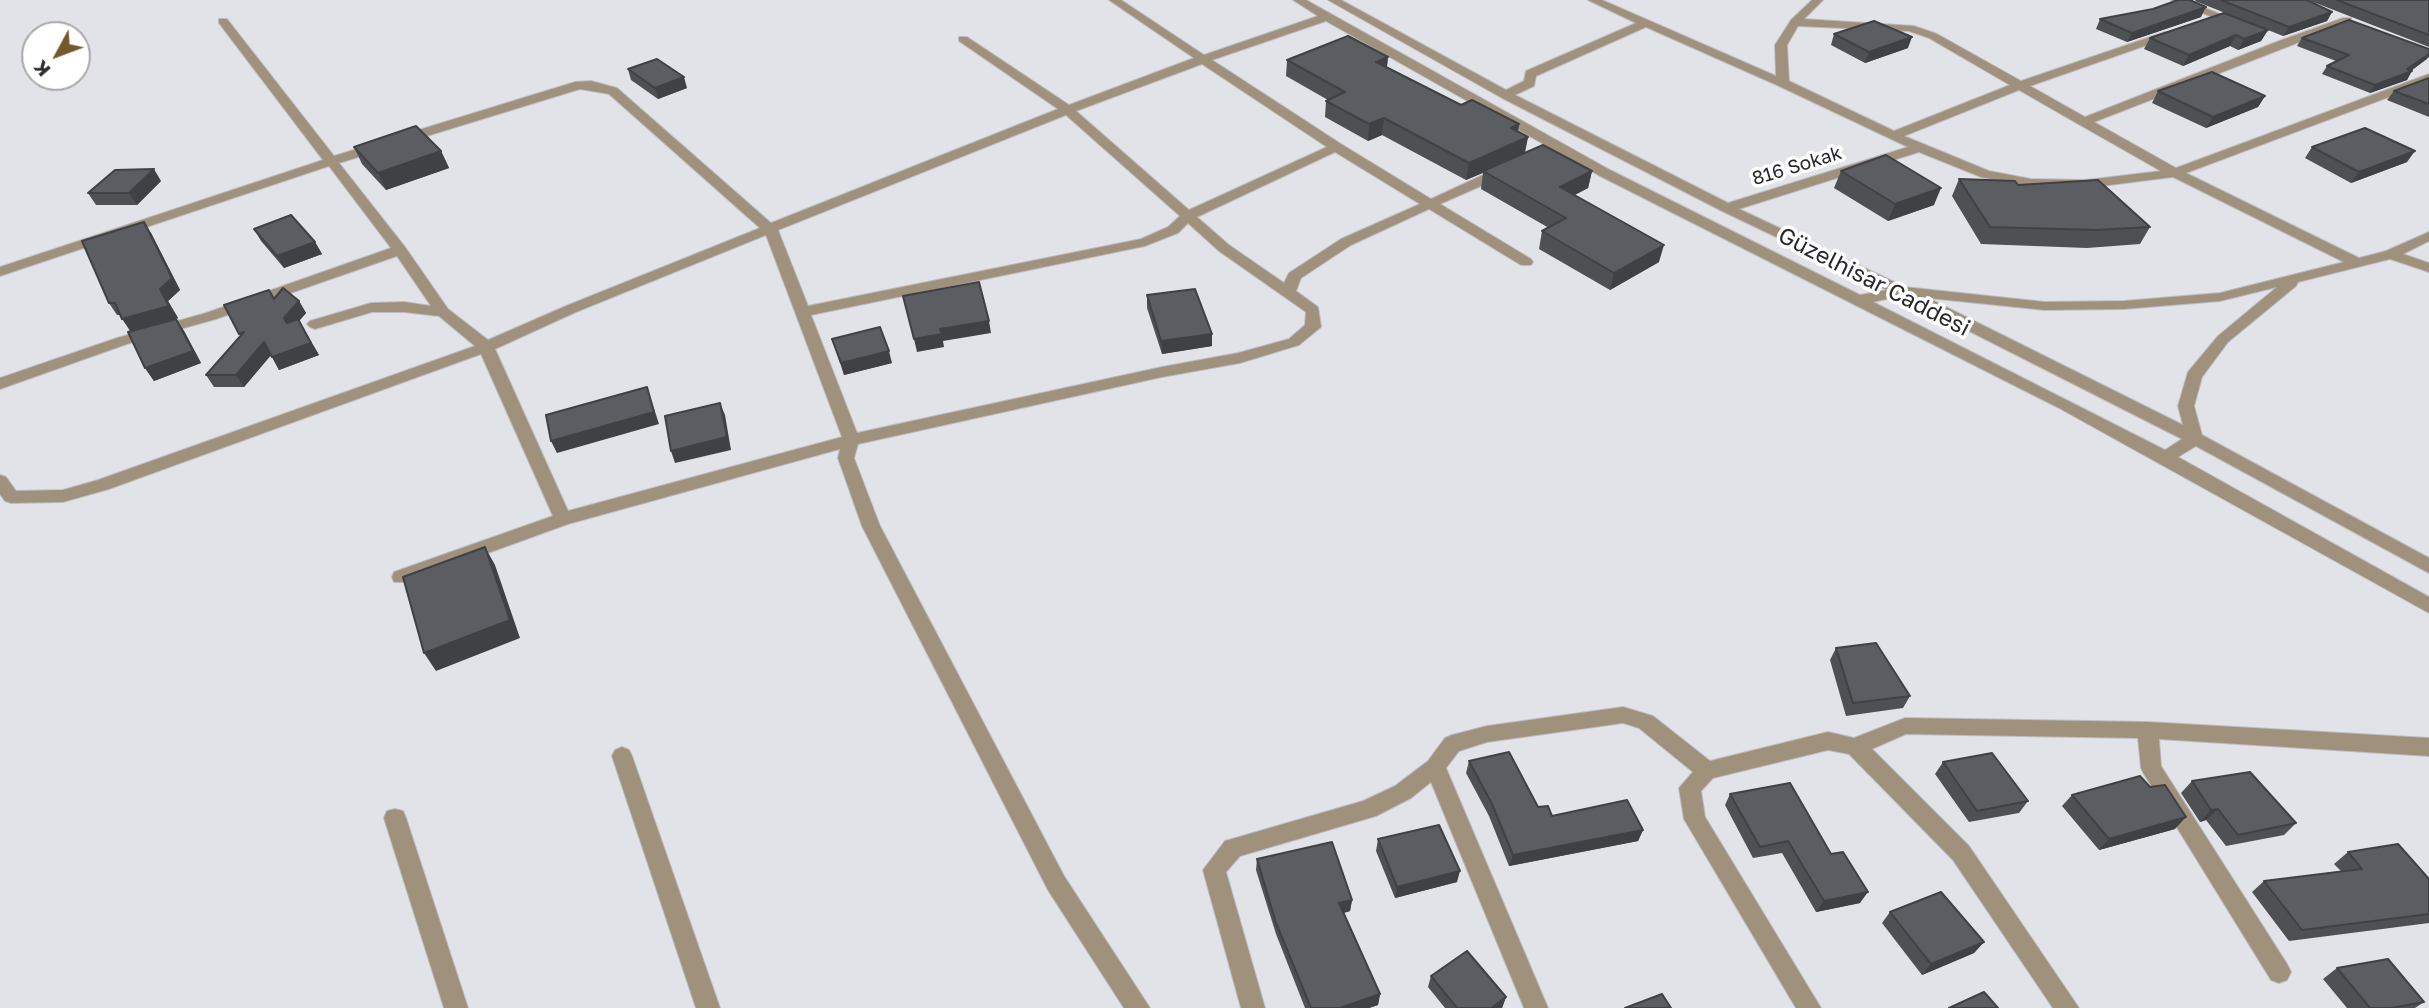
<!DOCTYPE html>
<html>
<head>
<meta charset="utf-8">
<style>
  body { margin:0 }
  #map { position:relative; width:2429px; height:1008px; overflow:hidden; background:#e2e2e9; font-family:"Golos Text",sans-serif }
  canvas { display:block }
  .north { position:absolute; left:21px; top:21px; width:70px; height:70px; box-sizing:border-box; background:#fff; border:2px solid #a9a9aa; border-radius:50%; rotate:229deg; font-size:19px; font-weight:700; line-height:28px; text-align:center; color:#28282b }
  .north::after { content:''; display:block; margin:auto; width:24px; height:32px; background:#76582c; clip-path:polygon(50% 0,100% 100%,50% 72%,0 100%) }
</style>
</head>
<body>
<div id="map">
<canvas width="2429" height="1008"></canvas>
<div class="north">K</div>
</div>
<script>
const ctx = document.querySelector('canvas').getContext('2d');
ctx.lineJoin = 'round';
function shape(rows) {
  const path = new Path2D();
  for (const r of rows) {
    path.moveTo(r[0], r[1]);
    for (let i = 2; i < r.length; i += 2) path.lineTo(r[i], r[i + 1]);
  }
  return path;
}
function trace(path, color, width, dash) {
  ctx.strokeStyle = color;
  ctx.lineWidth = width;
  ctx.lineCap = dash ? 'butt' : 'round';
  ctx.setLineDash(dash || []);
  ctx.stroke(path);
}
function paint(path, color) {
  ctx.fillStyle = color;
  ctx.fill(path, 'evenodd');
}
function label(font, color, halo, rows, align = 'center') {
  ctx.font = font + ' "Golos Text",sans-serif';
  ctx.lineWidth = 7;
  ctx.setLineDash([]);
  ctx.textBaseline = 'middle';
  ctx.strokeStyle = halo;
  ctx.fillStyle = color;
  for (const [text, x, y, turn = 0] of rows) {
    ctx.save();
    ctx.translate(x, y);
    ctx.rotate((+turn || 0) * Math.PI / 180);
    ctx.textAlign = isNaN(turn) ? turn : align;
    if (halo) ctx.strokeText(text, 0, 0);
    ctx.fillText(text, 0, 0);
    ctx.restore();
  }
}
const minor = shape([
  [1109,0,1121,0,1204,55,1318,16,1293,0,1306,0,1610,170,1860,295,1887,290,1722,211,1502,98,1328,0,1341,0,1506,90,1524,81,1526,71,1636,23,1588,0,1602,0,1776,76,1775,45,1791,20,1812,0,1823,0,1804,19,1914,26,1937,34,2021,81,2165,32,2173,32,2173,36,2030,86,2085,117,2279,41,2343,18,2351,18,2351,22,2094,122,2176,168,2429,74,2429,82,2186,173,2359,258,2386,251,2429,232,2429,241,2403,254,2429,263,2429,272,2390,259,2298,282,2296,286,2228,342,2202,377,2194,406,2202,435,2429,558,2429,573,2196,446,2178,457,2429,597,2429,613,2059,408,1600,176,1326,21,1212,60,1341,144,1431,199,1496,169,1506,169,1506,175,1440,204,1531,259,1533,262,1531,265,1521,265,1429,209,1351,245,1301,278,1296,291,1318,307,1321,327,1299,345,1240,363,1162,377,858,444,854,458,880,526,1064,876,1150,1008,1124,1008,1048,890,862,526,838,458,840,449,568,524,408,582,394,582,392,577,394,572,553,516,481,354,109,489,63,502,11,503,5,501,0,494,0,475,6,477,16,491,63,490,98,480,475,346,439,316,404,312,372,312,315,329,310,327,307,324,310,321,371,303,404,302,431,306,397,256,216,319,127,344,0,389,0,378,117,338,206,313,391,248,329,166,0,276,0,267,323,160,219,23,219,19,227,19,334,156,575,82,591,81,617,88,771,223,1058,109,959,41,959,37,967,37,1069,105,1194,58,1109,0],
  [1798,26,1909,31,1929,38,2010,85,1894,131,1789,81,1787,45,1798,26],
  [1646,27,1779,86,1908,147,1728,203,1515,95,1534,86,1536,76,1646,27],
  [1202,64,1327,147,1189,210,1076,111,1202,64],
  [580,89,609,94,760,228,566,306,488,340,448,309,405,247,339,163,580,89],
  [2019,90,2080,125,2161,171,2086,180,2031,179,1989,171,1904,136,2019,90],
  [1066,115,1180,216,1168,227,1141,239,808,306,778,230,1066,115],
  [1335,152,1420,204,1341,239,1289,273,1284,283,1229,245,1197,217,1335,152],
  [1919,152,1981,177,2031,187,2086,188,2173,177,2344,262,2220,293,2124,301,2045,302,1905,287,1739,209,1919,152],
  [1188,223,1219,251,1306,312,1305,325,1289,339,1238,353,1162,367,857,433,811,315,1145,246,1178,233,1188,223],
  [766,235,842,437,568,511,495,349,576,312,766,235],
  [2277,287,2218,336,2188,372,2178,406,2183,425,1928,298,2045,310,2124,309,2220,301,2277,287],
  [1900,296,2182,439,2165,450,1873,302,1900,296],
  [2171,0,2186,0,2244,24,2234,26,2171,0],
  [1623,707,1653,716,1710,761,1828,732,1854,738,1905,718,2148,722,2429,738,2429,756,2159,739,2161,766,2287,964,2291,972,2287,980,2279,983,2271,980,2144,774,2141,768,2138,738,1906,734,1872,749,1969,846,2079,1008,2053,1008,1953,860,1849,754,1828,750,1713,778,1701,791,1705,817,1821,1008,1796,1008,1684,819,1679,788,1693,772,1639,728,1623,723,1487,742,1459,751,1446,768,1548,1008,1524,1008,1431,782,1411,798,1376,816,1240,856,1226,872,1265,1008,1241,1008,1203,870,1225,841,1363,801,1395,786,1428,761,1445,738,1452,735,1487,726,1623,707],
  [622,747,629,750,632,756,720,1008,696,1008,612,756,615,750,622,747],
  [395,809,403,811,406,818,468,1008,444,1008,384,818,387,811,395,809]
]);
const wall = shape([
  [2196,0,2307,0,2332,12,2327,21,2283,36,2195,1],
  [2308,0,2429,0,2429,47],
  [2201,17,2127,42,2096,29,2100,19],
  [2268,30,2261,41,2238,50,2230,46,2183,66,2144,49,2150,38],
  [1834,34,1908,48,1865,63,1831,45],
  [2302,38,2429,49,2429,57,2411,71,2407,80,2370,93,2322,74,2327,66,2336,61,2297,46],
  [1388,57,1387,67,1461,105,1519,124,1518,132,1528,137,1525,153,1592,171,1588,188,1574,195,1659,262,1610,290,1539,249,1542,231,1549,228,1481,189,1483,173,1466,180,1382,135,1368,141,1325,117,1326,101,1328,100,1286,76,1287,60],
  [628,69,687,88,658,99,631,80],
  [2429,78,2429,117,2387,100,2394,91],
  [2158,91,2265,96,2258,107,2206,128,2152,103],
  [354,147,441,151,449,168,386,190,362,164],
  [2312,147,2407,162,2351,183,2305,158],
  [1841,171,1934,205,1888,221,1834,188],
  [1959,179,2150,227,2140,244,2087,248,1981,244,1952,196],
  [161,181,137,205,96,205,88,193],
  [254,229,315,242,322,254,284,268,261,241],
  [151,233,180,290,168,301,178,318,176,319,184,331,201,363,154,381,145,368,130,331,120,315,117,315,109,303],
  [1147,295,1212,346,1162,354,1147,308],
  [274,298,299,301,306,313,299,321,319,355,279,370,271,355,244,387,214,387,206,375],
  [832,339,892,363,844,375],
  [1836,648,1910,696,1903,708,1846,716,1830,660],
  [1469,761,1552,816,1643,830,1638,841,1509,866,1489,816,1466,773],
  [1943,762,2028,801,2019,813,1969,822,1935,774],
  [2192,781,2296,823,2284,835,2226,846,2206,820,2200,822,2181,793],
  [1790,783,1860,903,1816,912,1782,853,1753,858,1725,805,1730,794],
  [2072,795,2175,829,2099,850,2062,806],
  [1378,839,1457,882,1395,898,1376,851],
  [2348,852,2429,879,2429,923,2289,941,2252,892,2264,881,2341,871,2334,864],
  [1257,859,1352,900,1350,911,1344,913,1380,994,1378,1005,1369,1008,1305,1008,1276,934,1256,870],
  [1890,912,1984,942,1974,953,1922,975,1882,923],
  [2337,968,2424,1002,2415,1008,2347,1008,2323,979],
  [1431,976,1506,997,1502,1008,1445,1008,1428,987]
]);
const shadedWall = shape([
  [2206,7,2201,17,2127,42,2132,33],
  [2332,12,2327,21,2283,36,2289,27],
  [2268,30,2261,41,2238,50,2244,39],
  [2236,35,2230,46,2183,66,2189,55],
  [1912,37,1908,48,1865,63,1869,52],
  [2429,54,2427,59,2409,72,2412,71,2407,80,2370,93,2375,85,2407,69],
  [1388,57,1386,73,1376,62],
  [684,77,687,88,658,99,655,88],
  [2265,96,2258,107,2206,128,2213,117],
  [1384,118,1382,135,1368,141,1369,124],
  [1519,124,1516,141,1511,128],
  [1528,137,1524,154,1466,180,1469,163],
  [441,151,449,168,386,190,378,173],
  [2415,151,2407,162,2351,183,2359,172],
  [154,169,161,181,137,205,129,193],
  [1592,171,1588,188,1556,205,1560,187],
  [1941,188,1934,205,1888,221,1895,204],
  [144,222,151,233,180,290,168,301,178,318,176,319,184,331,201,363,154,381,145,368,131,331,122,319],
  [315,242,322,254,284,268,277,256],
  [1664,245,1659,262,1610,290,1614,273],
  [299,301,306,313,299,321,319,355,279,370,272,357,292,330,284,318],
  [989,321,991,333,943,341,944,347,917,352,914,339,940,329],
  [1212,334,1212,346,1162,354,1161,341],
  [264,342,271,355,244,387,236,375],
  [889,351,892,363,844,375,841,363],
  [647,387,659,424,557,453,551,441],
  [720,403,725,415,731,450,675,463,671,451],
  [485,547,495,565,520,638,436,671,424,653],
  [2218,809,2206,820,2200,822,2211,810],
  [2186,817,2175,829,2099,850,2109,839],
  [1643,830,1638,841,1509,866,1513,855],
  [1460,871,1457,882,1395,898,1397,887],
  [1868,892,1860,903,1816,912,1824,901],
  [1352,900,1350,911,1338,914,1339,903],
  [1984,942,1974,953,1922,975,1931,964],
  [1380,994,1378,1005,1369,1008,1340,1008],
  [1506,997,1502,1008,1491,1008]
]);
const building = shape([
  [2178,0,2190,0,2206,7,2132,33,2100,19,2153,9,2178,0],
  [2221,0,2307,0,2332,12,2289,27,2221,0],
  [2337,0,2429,0,2429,35,2337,0],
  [2224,13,2268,30,2244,39,2236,35,2189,55,2150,38,2224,13],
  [2349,20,2429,49,2429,54,2407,69,2412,71,2375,85,2327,66,2349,55,2302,38,2349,20],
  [1874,21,1912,37,1869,52,1834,34,1874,21],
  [1348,36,1388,57,1376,62,1461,105,1472,100,1519,124,1511,128,1528,137,1469,163,1384,118,1369,124,1326,101,1345,92,1287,60,1348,36],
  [657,59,684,77,655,88,628,69,657,59],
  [2212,72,2265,96,2213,117,2158,91,2212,72],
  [2429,78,2429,104,2394,91,2429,78],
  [416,126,441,151,378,173,354,147,416,126],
  [2365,128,2415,151,2359,172,2312,147,2365,128],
  [1543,145,1592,171,1560,187,1664,245,1614,273,1542,231,1566,218,1483,171,1543,145],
  [1886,155,1941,188,1895,204,1841,171,1886,155],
  [154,169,129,193,88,193,115,170,154,169],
  [1959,179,2015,181,2018,185,2098,180,2150,227,2096,230,1990,227,1959,179],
  [291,215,315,242,277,256,254,229,291,215],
  [144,222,172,278,160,289,169,306,122,319,115,303,109,303,82,241,144,222],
  [979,282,989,321,940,329,942,334,914,339,903,296,979,282],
  [283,288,299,301,284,318,287,323,298,319,311,343,272,357,264,342,236,375,206,375,244,332,239,334,224,305,269,290,274,299,283,288],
  [1195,289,1212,334,1161,341,1147,295,1195,289],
  [176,319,193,351,145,368,128,332,176,319],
  [880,327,889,351,841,363,832,339,880,327],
  [647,387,654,412,551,441,546,415,647,387],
  [720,403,727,437,671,451,665,416,720,403],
  [485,547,510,620,424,653,403,577,485,547],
  [1876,643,1910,696,1853,703,1836,648,1876,643],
  [1509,752,1538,807,1548,806,1552,816,1627,800,1643,830,1513,855,1492,804,1469,761,1509,752],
  [1992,753,2028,801,1977,811,1943,762,1992,753],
  [2250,772,2296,823,2238,835,2218,809,2211,810,2192,781,2250,772],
  [2140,776,2150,787,2165,785,2186,817,2109,839,2072,795,2140,776],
  [1790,783,1831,854,1843,852,1868,892,1824,901,1788,841,1760,847,1730,794,1790,783],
  [1439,825,1460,871,1397,887,1378,839,1439,825],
  [1332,842,1352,900,1339,903,1380,994,1340,1008,1311,1008,1276,923,1257,859,1332,842],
  [2398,844,2429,879,2429,914,2302,930,2264,881,2362,869,2348,852,2398,844],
  [1941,892,1984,942,1931,964,1890,912,1941,892],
  [1467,951,1506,997,1491,1008,1457,1008,1431,976,1467,951],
  [2388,959,2424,1002,2391,1008,2370,1008,2337,968,2388,959],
  [1984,992,1998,1008,1949,1008,1984,992],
  [1662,994,1671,1008,1625,1008,1662,994]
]);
const farStreetnames = [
  ["816 Sokak",1797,166,-17]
];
const streetNames = [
  ["Güzelhisar Caddesi",1874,282,27]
];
trace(minor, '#bdbdc3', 2);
paint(minor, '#a0917d');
paint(wall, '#4f5054');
paint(shadedWall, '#404145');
paint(building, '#5c5d62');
trace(building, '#404145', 2);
label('19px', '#28282b', '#fff', farStreetnames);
label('23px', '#28282b', '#fff', streetNames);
</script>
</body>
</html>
